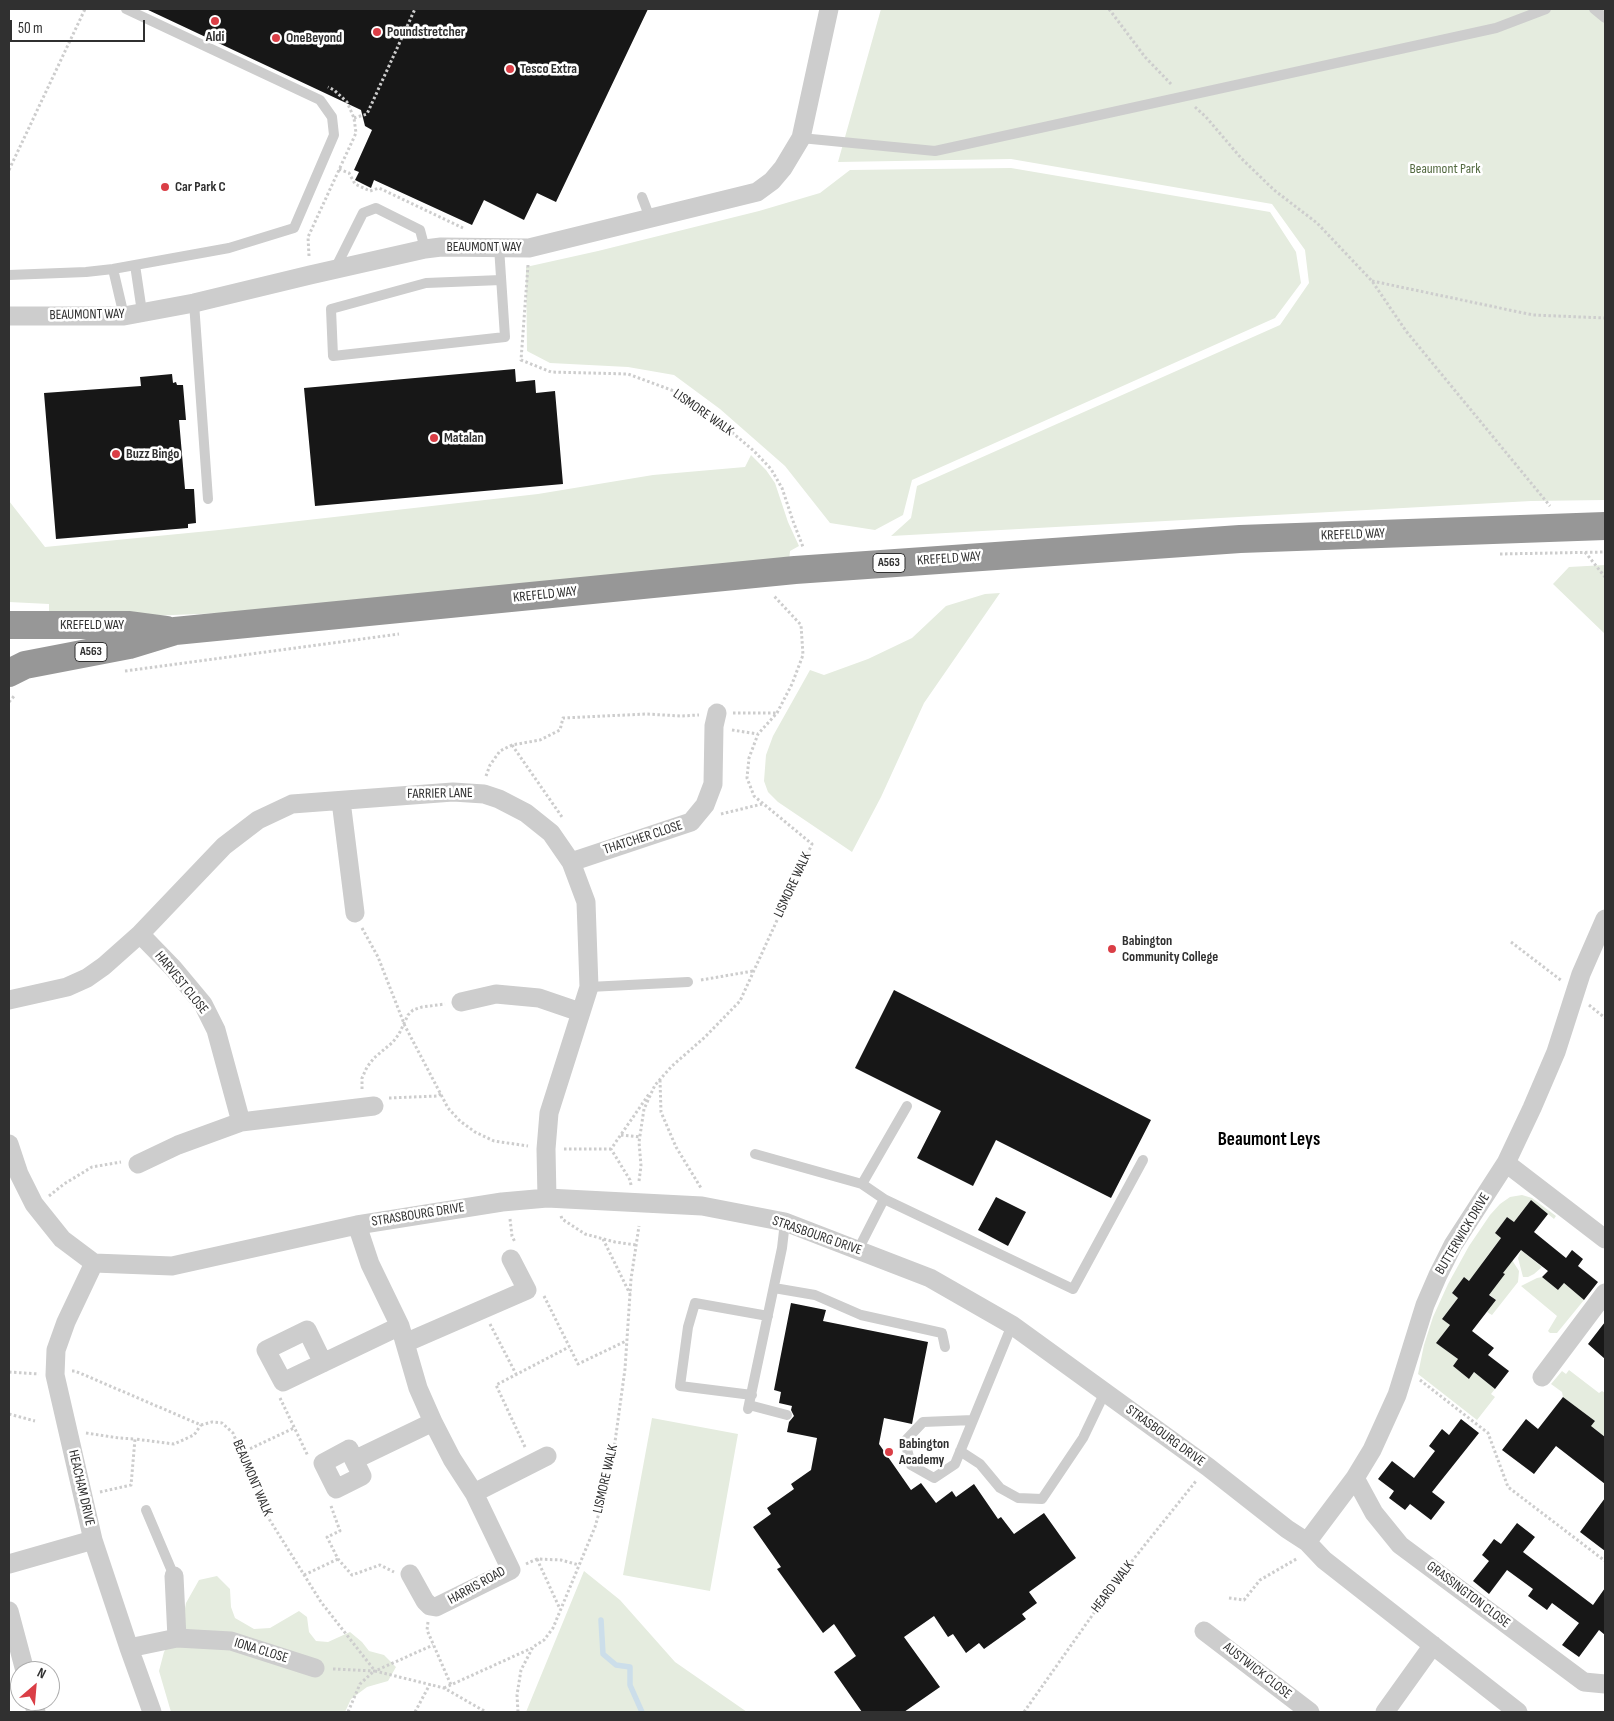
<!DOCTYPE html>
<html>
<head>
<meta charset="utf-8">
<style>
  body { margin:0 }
  #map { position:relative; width:1614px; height:1721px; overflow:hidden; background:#fff; font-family:"Sofia Sans Condensed",sans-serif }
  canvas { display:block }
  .frame { position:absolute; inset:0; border:10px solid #303030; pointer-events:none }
  .north { position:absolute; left:10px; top:1661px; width:50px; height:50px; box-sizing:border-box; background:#fff; border:1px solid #acacac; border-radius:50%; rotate:27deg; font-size:14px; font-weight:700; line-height:20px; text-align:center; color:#303030 }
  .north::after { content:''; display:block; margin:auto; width:18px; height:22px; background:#da3e46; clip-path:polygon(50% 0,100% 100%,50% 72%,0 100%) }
  .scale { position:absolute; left:10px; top:20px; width:135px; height:22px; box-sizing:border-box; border:2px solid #303030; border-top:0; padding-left:6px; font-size:15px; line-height:18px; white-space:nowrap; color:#303030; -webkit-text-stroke:4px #fff; paint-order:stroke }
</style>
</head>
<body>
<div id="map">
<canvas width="1614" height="1721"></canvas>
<div class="frame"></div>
<div class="north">N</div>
<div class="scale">50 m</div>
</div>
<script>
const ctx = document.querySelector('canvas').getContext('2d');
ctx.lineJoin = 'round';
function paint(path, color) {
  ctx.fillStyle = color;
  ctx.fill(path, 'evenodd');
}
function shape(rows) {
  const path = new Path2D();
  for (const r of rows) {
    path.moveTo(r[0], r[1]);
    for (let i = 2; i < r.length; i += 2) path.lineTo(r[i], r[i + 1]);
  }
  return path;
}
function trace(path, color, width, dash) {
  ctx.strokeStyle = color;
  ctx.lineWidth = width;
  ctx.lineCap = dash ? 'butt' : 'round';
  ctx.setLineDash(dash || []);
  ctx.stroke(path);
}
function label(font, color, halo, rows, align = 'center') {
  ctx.font = font + ' "Sofia Sans Condensed",sans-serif';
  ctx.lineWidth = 5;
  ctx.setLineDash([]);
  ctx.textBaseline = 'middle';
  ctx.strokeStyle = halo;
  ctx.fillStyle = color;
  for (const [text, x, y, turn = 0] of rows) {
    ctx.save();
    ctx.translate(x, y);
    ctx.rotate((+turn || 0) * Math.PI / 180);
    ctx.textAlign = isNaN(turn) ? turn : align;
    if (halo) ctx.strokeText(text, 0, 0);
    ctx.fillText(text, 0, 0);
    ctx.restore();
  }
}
const green = shape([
  [881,9,1605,9,1605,500,1531,501,891,536,911,518,917,486,1280,325,1309,283,1305,250,1272,204,1011,159,838,162],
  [1011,168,1270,212,1296,252,1301,283,1275,318,912,480,903,515,875,530,830,523,785,466,720,409,674,375,628,367,550,363,527,351,526,267,598,251,759,211,820,193,850,170],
  [751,455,766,470,775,483,788,522,799,546,790,551,789,562,250,612,147,616,49,615,49,604,9,602,9,501,45,547,219,530,538,494,653,475,745,467],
  [1605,565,1605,634,1553,584,1569,567],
  [1000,593,924,703,881,797,852,852,778,802,768,792,764,781,766,755,773,736,810,670,824,675,868,659,912,638,946,606,985,594],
  [1522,1195,1532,1198,1556,1216,1554,1219,1531,1200,1514,1222,1507,1217,1495,1233,1501,1238,1485,1259,1471,1282,1464,1277,1452,1293,1458,1298,1442,1319,1450,1325,1437,1343,1458,1359,1453,1366,1469,1379,1474,1372,1495,1389,1491,1394,1495,1397,1477,1420,1418,1374,1424,1345,1433,1317,1448,1284,1469,1246,1490,1215,1500,1204,1510,1197],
  [1521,1250,1542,1267,1534,1274,1528,1277,1523,1277,1518,1258],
  [1512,1260,1519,1271,1518,1282,1492,1315,1487,1312,1496,1300,1484,1290,1505,1274,1503,1273],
  [1542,1277,1558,1290,1564,1283,1584,1300,1557,1333,1550,1333,1548,1331,1557,1316,1521,1286,1537,1278],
  [1569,1370,1599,1393,1602,1391,1605,1393,1605,1437,1594,1428,1589,1434,1586,1432,1595,1421,1563,1397,1562,1392,1551,1384,1562,1371,1566,1374],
  [652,1418,738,1434,710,1591,623,1575],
  [584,1571,620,1600,675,1662,747,1712,526,1712],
  [217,1576,230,1589,231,1607,235,1618,254,1629,270,1628,299,1611,307,1617,309,1632,316,1641,328,1642,350,1632,362,1642,369,1651,384,1655,396,1667,388,1681,367,1687,351,1699,345,1712,171,1712,159,1671,164,1652,182,1623,186,1603,199,1580]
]);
const stream = shape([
  [601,1620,603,1654,616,1665,630,1667,630,1685,642,1712]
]);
const building = shape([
  [146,9,648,9,556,202,537,193,524,220,484,200,472,225,374,180,371,188,355,180,359,172,354,170,372,130,365,126,361,110],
  [515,369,516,382,535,380,536,393,555,391,563,484,315,506,304,388],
  [172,374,173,383,176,382,177,385,183,385,186,420,179,420,185,489,194,489,196,523,188,524,188,528,56,539,44,393,141,386,140,377],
  [894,990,1151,1120,1111,1198,996,1140,973,1186,917,1158,941,1111,855,1068],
  [996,1197,1026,1212,1008,1246,978,1230],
  [1531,1200,1548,1214,1534,1232,1566,1258,1572,1250,1583,1259,1578,1266,1598,1282,1584,1300,1564,1283,1558,1290,1542,1277,1548,1271,1521,1250,1503,1273,1505,1274,1489,1295,1496,1300,1472,1331,1494,1348,1488,1355,1509,1371,1495,1389,1474,1372,1469,1379,1453,1366,1458,1359,1436,1343,1450,1325,1442,1319,1458,1298,1452,1293,1464,1277,1469,1281,1501,1238,1495,1233,1507,1217,1514,1222],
  [791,1303,826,1310,823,1321,928,1342,912,1424,884,1418,879,1444,911,1490,921,1483,936,1503,952,1491,956,1497,974,1484,998,1519,1001,1517,1014,1534,1044,1513,1076,1558,1029,1592,1037,1603,1022,1614,1026,1619,984,1649,979,1643,966,1653,953,1634,948,1637,934,1616,904,1637,940,1687,904,1712,862,1712,834,1672,856,1656,834,1624,823,1633,777,1569,781,1567,753,1527,771,1514,767,1508,794,1489,791,1484,811,1470,817,1438,787,1432,789,1422,794,1416,791,1410,792,1406,779,1403,781,1392,774,1390],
  [1605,1322,1605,1359,1588,1344],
  [1563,1397,1595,1421,1591,1426,1605,1437,1605,1484,1556,1446,1534,1474,1502,1450,1526,1419,1538,1429],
  [1461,1419,1479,1433,1432,1492,1445,1502,1431,1520,1410,1504,1405,1510,1389,1498,1394,1491,1378,1479,1392,1461,1414,1478,1435,1451,1429,1446,1442,1429,1449,1435],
  [1605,1498,1605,1551,1580,1532],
  [1517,1523,1535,1537,1523,1552,1593,1605,1605,1588,1605,1635,1599,1630,1579,1657,1562,1645,1579,1623,1552,1603,1547,1610,1528,1596,1533,1589,1507,1570,1489,1594,1473,1581,1489,1561,1482,1555,1494,1539,1501,1544]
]);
const path = shape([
  [1109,9,1145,57,1172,85],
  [1195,107,1206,117,1241,158,1274,190,1317,223,1372,281,1406,331,1550,506],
  [354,118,367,114,415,9],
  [339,169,349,173,355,184,370,191,379,188,463,228],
  [9,170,85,9],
  [309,256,308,237,356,133,354,118,347,102,334,90,328,87],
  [528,265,521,360,551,372,628,374,674,391,715,418,754,451,771,469,782,488,793,521,803,547],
  [1372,281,1533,315,1605,318],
  [1585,552,1605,577],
  [1500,554,1605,552],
  [125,671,399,634],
  [9,702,15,695],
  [733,713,776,713],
  [732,730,758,734],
  [512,745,562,817],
  [486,776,490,765,500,751,512,745,540,740,560,730,563,718,646,714,681,716,699,715],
  [721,814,762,804],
  [362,928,378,957,405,1026,448,1108,460,1121,475,1132,494,1141,528,1146],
  [1511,942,1562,981],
  [701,980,753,971],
  [1589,1005,1605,1018],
  [660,1080,661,1112,676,1147,701,1188],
  [362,1089,362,1078,367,1067,374,1058,393,1042,399,1034,408,1015,413,1010,422,1007,445,1004],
  [389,1098,437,1096,441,1094],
  [621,1135,640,1137],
  [564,1149,611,1149],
  [639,1181,641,1166,639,1142,644,1109,655,1085,672,1066,705,1037,740,1001,812,844,754,796,747,778,749,758,758,734,777,713,792,684,803,655,801,625,774,596],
  [631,1185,630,1180,611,1149,649,1094],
  [49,1196,64,1184,92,1167,121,1162],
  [561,1216,562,1219,585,1234,615,1242,636,1245],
  [510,1219,512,1236,515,1242],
  [603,1239,630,1294],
  [544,1296,578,1364,626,1341],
  [490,1324,516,1374],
  [72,1371,75,1371,201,1425,212,1422,222,1423,233,1433,266,1514,321,1602,375,1671,444,1688,486,1712],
  [9,1372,39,1374],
  [1420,1380,1488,1433,1508,1487,1605,1561],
  [280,1398,308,1456],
  [9,1414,35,1421],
  [86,1433,119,1438,135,1439],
  [525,1447,496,1385,569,1347],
  [241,1453,294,1428],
  [100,1492,131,1485,135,1439,174,1444,194,1435,201,1425],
  [331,1506,340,1531,327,1537,338,1559,352,1575,380,1565,394,1572],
  [537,1559,560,1609],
  [526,1564,537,1559,561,1560,579,1565],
  [304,1575,338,1559],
  [1229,1598,1244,1600,1260,1580,1298,1558],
  [428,1622,427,1630,451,1685],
  [333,1669,375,1671,433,1645],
  [444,1688,532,1648],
  [348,1712,360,1684,374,1671],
  [415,1712,430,1684],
  [518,1712,517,1695,521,1670,533,1647,544,1640,553,1628,595,1527,611,1471,625,1369,631,1279,639,1226],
  [1024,1712,1120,1576,1196,1481]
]);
const lane = shape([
  [1594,9,1605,18],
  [801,138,935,151,1496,28,1546,9],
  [642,197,650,218],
  [499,247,505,337,333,356,331,309,426,283,501,280],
  [135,265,142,312],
  [113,269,124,316],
  [335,269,363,213,376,208,420,230,425,249],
  [9,275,86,272,113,269,229,248,294,228,334,135,332,117,320,100,126,9],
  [194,303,208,499],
  [589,987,688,982],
  [755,1154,862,1184],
  [884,1199,1073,1289,1143,1160],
  [858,1250,884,1199,862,1184,907,1106],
  [774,1288,815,1295,861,1315,942,1333,945,1347],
  [752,1395,680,1386,688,1327,695,1303,768,1316],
  [749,1405,787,1415],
  [748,1409,782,1248,785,1222],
  [973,1420,923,1422,905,1441,911,1465,934,1478,955,1464,1012,1325],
  [960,1451,980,1464,1000,1488,1018,1498,1042,1499,1083,1438,1105,1392],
  [146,1510,174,1576]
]);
const street = shape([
  [9,316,124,316,194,303,310,275,425,249,441,247,529,248,757,192,772,181,783,168,801,138,829,9],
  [341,801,355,913],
  [571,862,691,822,705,805,713,784,714,726,717,713],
  [140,934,173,968,203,1004,216,1030,241,1122,374,1106],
  [9,1000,67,987,87,978,104,966,140,934,224,846,258,820,292,804,453,792,484,794,499,799,526,813,551,833,571,862,586,902,589,987,549,1113,546,1149,547,1198],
  [461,1002,496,994,539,998,580,1012],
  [9,1144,19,1174,34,1204,62,1239,94,1263,172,1266,357,1225,502,1202,547,1198,702,1206,785,1222,930,1278,1012,1325,1208,1467,1287,1529,1307,1542,1324,1560,1518,1712],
  [1506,1163,1605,1239],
  [138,1164,178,1145,241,1122],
  [357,1225,370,1264,400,1326,418,1388,433,1422,452,1459,474,1493,511,1570,436,1607,430,1606,425,1601,410,1574],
  [94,1263,66,1322,56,1350,55,1375,93,1540,129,1648,152,1712],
  [405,1343,527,1290,511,1259],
  [323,1363,307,1330,266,1350,283,1382,400,1326],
  [1542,1377,1605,1293],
  [354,1460,349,1449,323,1463,336,1489,362,1476,354,1460,433,1422],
  [1355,1478,1374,1513,1400,1545,1584,1682,1605,1684],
  [474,1493,547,1456],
  [1307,1542,1355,1478,1372,1450,1397,1395,1425,1305,1438,1275,1453,1245,1506,1163,1532,1108,1556,1052,1581,974,1605,919],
  [9,1564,93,1540],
  [174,1576,177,1638],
  [9,1611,25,1671],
  [1204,1631,1310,1712],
  [129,1648,177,1638,231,1641,315,1668],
  [33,1701,36,1712],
  [1385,1712,1433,1645]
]);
const highway = shape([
  [9,625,128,625,166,630],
  [9,673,25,665,129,645,175,631,795,570,1240,539,1605,526]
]);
const markers = [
  [215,21,5,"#da3e46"],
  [377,32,5,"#da3e46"],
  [276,38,5,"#da3e46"],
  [510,69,5,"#da3e46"],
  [165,187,5,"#da3e46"],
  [434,438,5,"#da3e46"],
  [116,454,5,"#da3e46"],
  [1112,949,5,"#da3e46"],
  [889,1452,5,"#da3e46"]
];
const shields = [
  [889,563,32],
  [91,652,32]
];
const shieldNames = [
  ["A563",889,563],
  ["A563",91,652]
];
const poiNames = [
  ["Poundstretcher",387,32],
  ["Aldi",215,37,"center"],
  ["OneBeyond",286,38],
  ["Tesco Extra",520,69],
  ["Car Park C",175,187],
  ["Matalan",444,438],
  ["Buzz Bingo",126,454],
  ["Babington",1122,941],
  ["Community College",1122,957],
  ["Babington",899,1444],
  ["Academy",899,1460]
];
const parkNames = [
  ["Beaumont Park",1445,169]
];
const streetNames = [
  ["BEAUMONT WAY",484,247],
  ["BEAUMONT WAY",87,315,-1],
  ["LISMORE WALK",703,413,35],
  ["KREFELD WAY",1353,535,-2],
  ["KREFELD WAY",949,559,-4],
  ["KREFELD WAY",545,595,-6],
  ["KREFELD WAY",92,625],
  ["FARRIER LANE",440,794,-1],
  ["THATCHER CLOSE",643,838,-18],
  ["LISMORE WALK",793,885,-65],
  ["HARVEST CLOSE",181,983,51],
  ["STRASBOURG DRIVE",418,1215,-9],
  ["BUTTERWICK DRIVE",1463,1234,-59],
  ["STRASBOURG DRIVE",817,1236,19],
  ["STRASBOURG DRIVE",1165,1436,36],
  ["BEAUMONT WALK",252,1478,67],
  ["LISMORE WALK",606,1479,-77],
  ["HEACHAM DRIVE",81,1488,77],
  ["HARRIS ROAD",477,1586,-29],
  ["HEARD WALK",1113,1587,-53],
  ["GRASSINGTON CLOSE",1468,1595,37],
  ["IONA CLOSE",261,1651,17],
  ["AUSTWICK CLOSE",1257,1671,38]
];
const districtNames = [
  ["Beaumont Leys",1269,1140]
];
paint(green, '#e5ecdf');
trace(stream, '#ccdeea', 5.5);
paint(building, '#171717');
trace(path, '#cdcdcd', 3, [2.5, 2.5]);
trace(lane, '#cdcdcd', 10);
trace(street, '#cdcdcd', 19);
trace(highway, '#979797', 28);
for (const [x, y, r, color] of markers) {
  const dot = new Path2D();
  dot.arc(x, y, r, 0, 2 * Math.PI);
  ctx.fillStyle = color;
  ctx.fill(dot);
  trace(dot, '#fff', 2);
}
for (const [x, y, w] of shields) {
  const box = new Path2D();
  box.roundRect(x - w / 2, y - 9.5, w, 19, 4);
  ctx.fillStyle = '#fff';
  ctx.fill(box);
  trace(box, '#303030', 1);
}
label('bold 12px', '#303030', null, shieldNames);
label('bold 14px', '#303030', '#fff', poiNames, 'left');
label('14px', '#52693f', '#fff', parkNames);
label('14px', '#303030', '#fff', streetNames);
label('bold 19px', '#000', '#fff', districtNames);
</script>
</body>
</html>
